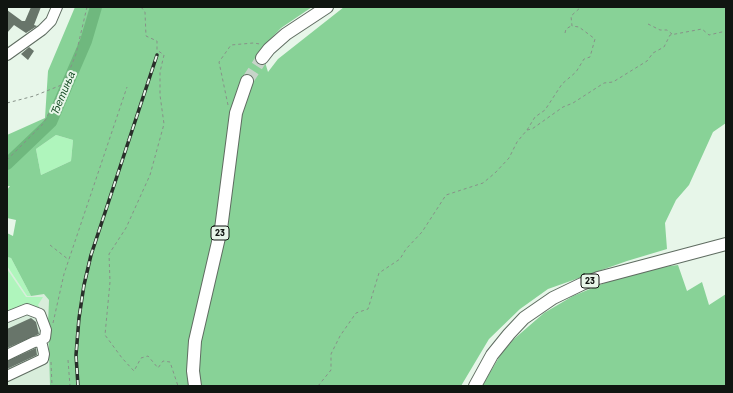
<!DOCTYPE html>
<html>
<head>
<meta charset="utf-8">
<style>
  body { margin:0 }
  #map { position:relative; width:733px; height:393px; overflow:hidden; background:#e7f6e9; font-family:Barlow,sans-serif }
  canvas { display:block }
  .frame { position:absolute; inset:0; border:8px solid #101511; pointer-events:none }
</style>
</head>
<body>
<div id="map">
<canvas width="733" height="393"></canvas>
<div class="frame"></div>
</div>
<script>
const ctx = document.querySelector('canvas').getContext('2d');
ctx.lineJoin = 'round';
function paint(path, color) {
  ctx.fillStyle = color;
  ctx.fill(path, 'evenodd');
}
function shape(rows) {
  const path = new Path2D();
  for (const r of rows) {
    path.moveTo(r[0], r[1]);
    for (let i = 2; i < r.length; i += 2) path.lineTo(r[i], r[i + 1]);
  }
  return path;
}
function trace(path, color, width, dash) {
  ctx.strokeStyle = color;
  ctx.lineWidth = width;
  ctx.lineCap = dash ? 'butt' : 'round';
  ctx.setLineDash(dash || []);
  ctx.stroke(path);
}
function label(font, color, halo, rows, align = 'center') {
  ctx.font = font + ' Barlow,sans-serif';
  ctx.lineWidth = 4;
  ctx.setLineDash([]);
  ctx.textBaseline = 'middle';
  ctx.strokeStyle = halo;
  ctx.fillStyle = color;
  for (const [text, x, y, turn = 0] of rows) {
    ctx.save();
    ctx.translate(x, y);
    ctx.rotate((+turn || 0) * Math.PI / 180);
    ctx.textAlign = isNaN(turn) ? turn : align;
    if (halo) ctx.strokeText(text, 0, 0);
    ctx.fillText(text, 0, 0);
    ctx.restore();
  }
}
const built = shape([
  [7,266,27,296,44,293,49,300,48,322,50,386,7,386]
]);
const green = shape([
  [56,135,73,140,71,161,41,175,36,149],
  [7,257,11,258,31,296,27,296,7,266],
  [7,269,26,297,43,297,38,305,44,315,37,309,7,315]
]);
const forest = shape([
  [75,7,312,7,281,28,261,49,268,72,278,59,344,7,726,7,726,123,713,132,689,185,676,200,665,223,667,249,627,261,548,289,520,309,489,339,461,386,50,386,48,322,49,300,44,294,31,296,11,258,7,257,7,233,13,236,16,220,7,218,7,190,10,186,7,186,7,135,45,118,48,71],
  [56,135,73,140,71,161,41,175,36,149],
  [678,265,687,291,702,282,709,305,726,294,726,386,482,386,501,354,514,339,544,313,573,296,607,282,654,268]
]);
const river = shape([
  [7,164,51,122,86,41,96,7]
]);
const building = shape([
  [31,7,41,7,34,25,37,26,26,33,14,25,7,33,7,10,22,21,25,21],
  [29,47,34,51,28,60,21,54],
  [31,318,36,322,39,334,7,348,7,329],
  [36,348,37,355,7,369,7,361]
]);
const majorTunnel = shape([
  [247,81,262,58]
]);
const path = shape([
  [141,7,145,12,146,36,157,41,157,50,164,55,160,72,160,95,164,124,150,175,126,228,109,254,110,282,105,335,122,358,134,371,141,358,148,356,158,368,163,361,170,362,178,386],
  [648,24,660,30,667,30,672,34],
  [565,33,566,29,571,26],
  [7,103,34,96,64,84,76,54,87,7],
  [228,105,219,62,231,45,253,43,260,44],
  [527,130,532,129,563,107,573,103,604,83,613,82,647,61,653,53,664,47,670,35,702,29,709,35,726,31],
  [7,160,43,124,64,85],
  [50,245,69,260],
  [53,323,64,274,127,87],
  [68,360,70,386],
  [51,362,52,386],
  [318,386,331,370,331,354,340,336,356,313,368,309,379,273,400,259,406,249,422,232,446,195,483,183,495,173,509,158,517,142,527,130,535,117,545,110,562,84,576,72,584,59,590,57,595,39,579,27,572,26,571,16,581,7]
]);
const minor = shape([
  [7,55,42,30,51,21,57,7],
  [7,317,27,309,40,314,46,330,45,338,39,341],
  [7,355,34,342,39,341,42,345,44,354,43,359,7,376]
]);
const major = shape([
  [262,58,269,49,286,34,327,7],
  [195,386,193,371,195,341,221,229,236,113,247,81],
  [475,386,492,355,509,334,524,318,553,298,582,284,598,278,726,244]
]);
const rail = shape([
  [78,386,76,355,79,318,84,285,91,255,157,55]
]);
const shields = [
  [220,233,18],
  [590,281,18]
];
const shieldNames = [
  ["23",220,233],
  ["23",590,281]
];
const waterNames = [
  ["Ђетиња",63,93,-67]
];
paint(built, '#d8eddb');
paint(green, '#aff5bc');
paint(forest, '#88d297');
trace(river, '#6fb87e', 12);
paint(building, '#68756a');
trace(majorTunnel, '#c7d4c9', 12, [12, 6]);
trace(minor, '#5f6c61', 12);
trace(major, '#5f6c61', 14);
trace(path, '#879188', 1, [3, 3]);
trace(minor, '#fff', 10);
trace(major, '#fff', 12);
trace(rail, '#292f2a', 3.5);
trace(rail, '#e7f6e9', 2, [6]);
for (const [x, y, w] of shields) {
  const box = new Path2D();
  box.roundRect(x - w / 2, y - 7, w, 14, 3);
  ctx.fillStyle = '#e7f6e9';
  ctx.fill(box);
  trace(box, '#101511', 1);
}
label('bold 9px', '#101511', null, shieldNames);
label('italic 11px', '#1a4f28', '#e7f6e9', waterNames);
</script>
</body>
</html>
